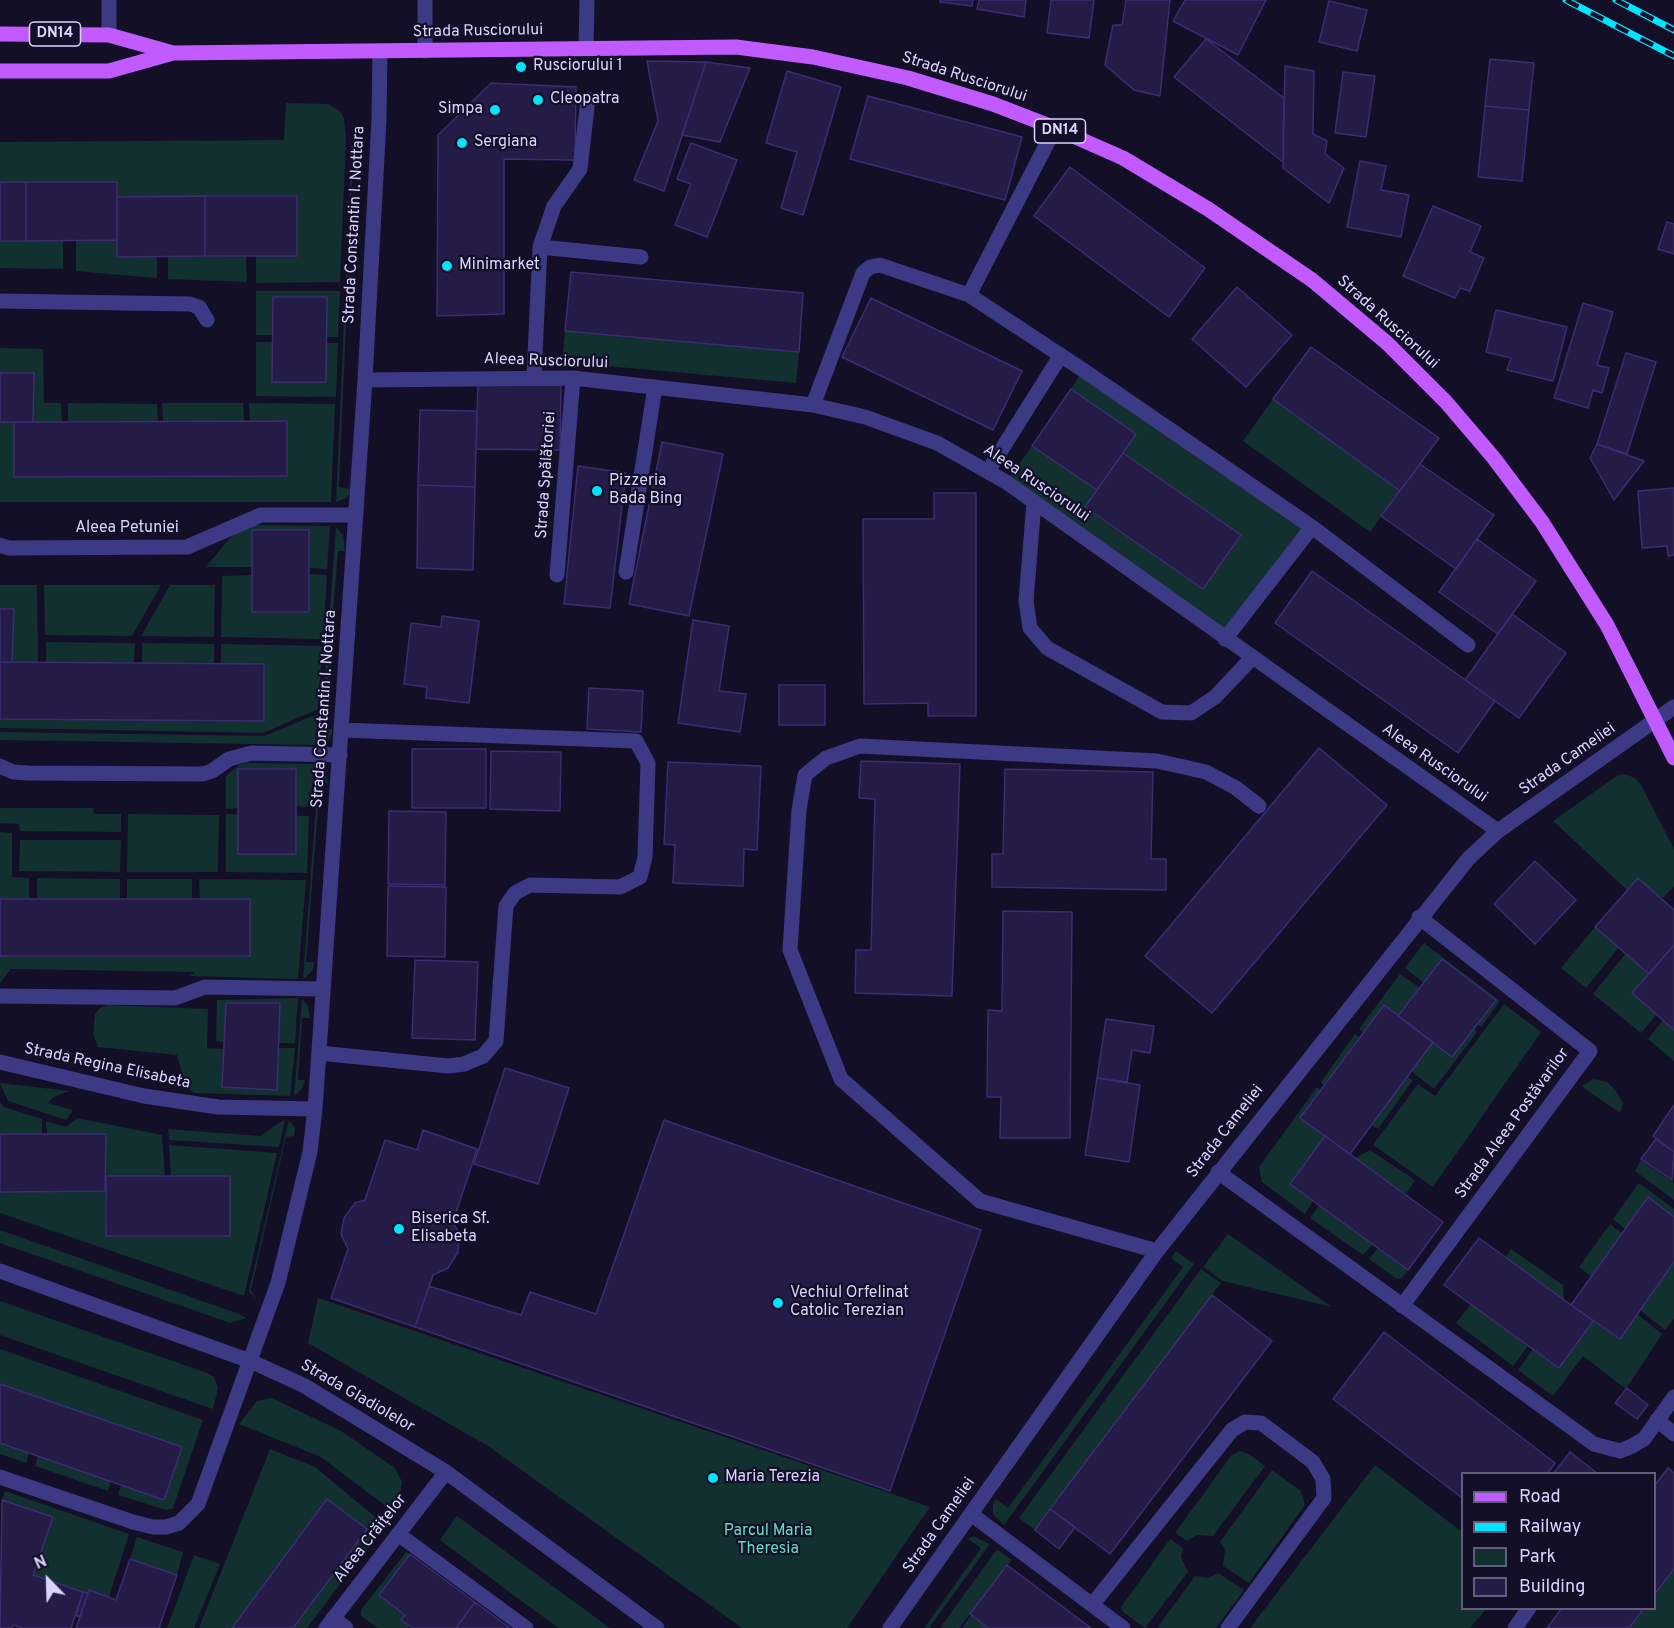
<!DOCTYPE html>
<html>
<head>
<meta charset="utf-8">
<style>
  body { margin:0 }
  #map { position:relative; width:1674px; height:1628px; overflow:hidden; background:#130f26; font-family:Overpass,sans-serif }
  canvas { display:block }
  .legend { position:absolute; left:1461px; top:1472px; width:195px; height:138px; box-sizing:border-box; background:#130f26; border:2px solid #625e7d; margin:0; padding:8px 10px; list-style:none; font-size:18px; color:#d9d4ff }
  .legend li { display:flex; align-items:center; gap:12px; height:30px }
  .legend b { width:30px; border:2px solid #625e7d }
  .north { position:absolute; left:18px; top:1550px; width:60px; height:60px; -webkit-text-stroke:4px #130f26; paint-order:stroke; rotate:337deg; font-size:16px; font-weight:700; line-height:24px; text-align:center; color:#d9d4ff }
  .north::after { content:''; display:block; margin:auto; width:21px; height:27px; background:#d9d4ff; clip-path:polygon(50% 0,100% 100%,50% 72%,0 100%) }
</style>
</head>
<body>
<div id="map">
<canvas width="1674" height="1628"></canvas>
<ul class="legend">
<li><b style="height:8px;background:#c25bff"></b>Road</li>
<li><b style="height:8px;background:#00e5ff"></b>Railway</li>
<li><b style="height:16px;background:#12302f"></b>Park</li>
<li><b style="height:16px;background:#241b47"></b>Building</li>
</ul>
<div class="north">N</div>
</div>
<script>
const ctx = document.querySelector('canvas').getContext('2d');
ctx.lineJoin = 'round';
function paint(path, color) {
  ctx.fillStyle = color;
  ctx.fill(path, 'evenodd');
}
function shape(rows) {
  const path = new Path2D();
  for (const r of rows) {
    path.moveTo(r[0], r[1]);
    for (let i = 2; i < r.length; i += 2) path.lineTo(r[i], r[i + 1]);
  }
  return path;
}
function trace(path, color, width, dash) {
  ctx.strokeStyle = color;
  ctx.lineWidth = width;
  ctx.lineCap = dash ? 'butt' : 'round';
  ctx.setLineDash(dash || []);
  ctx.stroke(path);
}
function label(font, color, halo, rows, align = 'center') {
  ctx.font = font + ' Overpass,sans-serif';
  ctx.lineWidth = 4.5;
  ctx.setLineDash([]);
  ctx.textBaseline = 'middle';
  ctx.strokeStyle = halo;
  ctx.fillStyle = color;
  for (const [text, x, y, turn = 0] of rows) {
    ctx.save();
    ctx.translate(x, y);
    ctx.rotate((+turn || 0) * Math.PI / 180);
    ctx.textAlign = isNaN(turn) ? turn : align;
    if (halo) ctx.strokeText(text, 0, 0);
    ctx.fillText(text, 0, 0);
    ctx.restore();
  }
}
const green = shape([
  [286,103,328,104,340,111,344,118,346,138,340,282,256,283,256,256,297,256,296,196,117,197,116,182,0,182,0,142,284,140],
  [352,139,354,139,339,487,351,489,351,492,346,498,336,502],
  [63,240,63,269,0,268,0,241],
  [117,240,157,257,157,278,76,271,76,241],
  [246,256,247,282,168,279,168,257],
  [256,291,340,291,338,337,327,337,327,297,273,297,272,335,256,335],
  [565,331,799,352,796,383,562,362],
  [256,342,272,342,272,382,326,382,327,343,338,343,336,397,256,396],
  [0,348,43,349,44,403,61,403,62,422,33,422,33,373,0,373],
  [1083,370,1312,527,1225,639,1006,482,1032,446,1097,490,1085,508,1203,589,1240,535,1123,453,1136,434,1071,389],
  [1273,399,1400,491,1370,532,1243,441],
  [68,403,157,404,158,421,68,422],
  [162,403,243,403,244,421,163,421],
  [249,403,335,404,331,502,0,502,0,422,14,422,14,477,287,476,287,421,250,421],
  [255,525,330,526,327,569,309,568,309,530,252,567,206,567,229,539,239,531],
  [336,527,343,535,345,551,338,551,324,728,332,729,332,734,328,741,320,745],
  [309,574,327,575,323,639,221,637,222,576,252,575,252,612,309,612],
  [0,585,37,585,38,663,12,662,14,609,0,609],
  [44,585,161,585,132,636,45,635],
  [170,585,215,585,214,637,141,636],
  [46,642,135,643,134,663,46,663],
  [142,643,214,644,214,664,142,663],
  [221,644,322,646,318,709,263,733,0,728,0,719,264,720,264,664,221,664],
  [318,714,315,745,0,740,0,732,264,736],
  [246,763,314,764,310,807,296,806,296,769,239,769,238,808,226,809,226,776,239,765],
  [319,764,326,775,328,783,320,783,306,962,314,962,313,970,303,980],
  [1625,774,1635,778,1641,785,1674,849,1674,886,1662,899,1638,878,1627,890,1553,821,1618,775],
  [0,808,93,808,94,814,121,814,121,832,20,831,19,824,0,823],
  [128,814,219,815,218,872,127,872],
  [226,814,309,816,307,873,226,872],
  [0,832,12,833,12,877,29,878,29,899,0,899],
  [20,840,121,840,120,872,19,871],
  [37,878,120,879,120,899,37,899],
  [127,879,192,879,192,899,127,899],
  [199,879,306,880,298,979,190,976,195,972,11,969,0,983,0,956,249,956,200,899],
  [1595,927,1619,947,1586,988,1561,968],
  [1424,943,1500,1001,1481,1027,1477,1024,1496,1000,1442,959,1424,983,1405,968],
  [1626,953,1649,974,1632,994,1656,1015,1641,1033,1593,994],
  [1400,974,1420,988,1398,1016,1384,1005,1363,1032,1359,1029],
  [298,998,295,1043,279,1043,280,1003,226,1003,224,1042,216,1041,217,1000],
  [302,999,308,1006,310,1018,302,1018,298,1080,305,1080,301,1090,294,1096],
  [1504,1004,1541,1032,1433,1187,1373,1145,1418,1084,1435,1096],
  [107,1005,208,1009,207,1048,224,1049,222,1087,277,1090,279,1048,295,1048,290,1096,194,1093,185,1085,177,1055,98,1047,93,1034,95,1014,100,1008],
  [1663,1020,1674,1030,1674,1061,1648,1039],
  [1473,1028,1477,1032,1434,1089,1411,1071,1433,1042,1452,1057],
  [1355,1034,1359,1037,1324,1085,1321,1082],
  [1407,1077,1413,1080,1378,1129,1371,1125],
  [1594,1079,1607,1082,1616,1091,1623,1103,1620,1113,1581,1086],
  [0,1083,70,1091,55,1096,48,1103,73,1110,66,1120,8,1101],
  [1317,1087,1321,1090,1300,1118,1325,1136,1290,1184,1313,1201,1305,1214,1262,1182,1259,1167],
  [0,1102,4,1107,42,1119,42,1134,0,1134],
  [77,1118,162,1135,165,1176,106,1176,106,1134,47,1134,46,1121,66,1127],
  [285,1119,279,1147,169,1140,168,1129,260,1136],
  [289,1120,295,1128,294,1136,286,1137,251,1290,257,1300,249,1291],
  [169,1145,277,1153,244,1296,0,1213,0,1192,105,1191,106,1236,230,1236,230,1176,171,1176],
  [1370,1150,1415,1180,1406,1194,1355,1158],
  [1641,1160,1674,1183,1674,1200,1635,1171],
  [1639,1183,1674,1209,1674,1217,1648,1197,1625,1229,1613,1219],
  [1319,1205,1373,1244,1363,1255,1310,1218],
  [1610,1224,1622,1233,1592,1277,1579,1267],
  [0,1230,239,1314,247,1318,230,1323,222,1320,0,1243],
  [1228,1234,1332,1307,1223,1281,1203,1267],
  [1378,1248,1408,1270,1402,1278,1397,1279,1369,1259],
  [1511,1249,1563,1285,1564,1300,1505,1258],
  [1176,1251,1194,1264,1004,1525,993,1514,993,1504,996,1499,1008,1508,1183,1267,1171,1258],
  [1674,1263,1674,1318,1665,1330,1640,1310],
  [1201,1269,1221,1283,1035,1530,1019,1518],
  [318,1298,333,1303,930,1507,847,1628,742,1628,488,1446,308,1343],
  [0,1301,207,1373,214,1377,218,1388,213,1409,0,1335],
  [1471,1304,1528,1346,1513,1366,1456,1323],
  [1637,1314,1662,1334,1626,1389,1583,1356,1553,1396,1518,1370,1533,1349,1559,1368,1593,1321,1619,1338],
  [0,1349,203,1420,173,1508,166,1510,118,1495,121,1485,164,1499,182,1447,0,1384],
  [272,1398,341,1431,395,1468,402,1482,396,1514,321,1457,239,1424,257,1401],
  [0,1443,29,1453,26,1463,0,1454],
  [270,1449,315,1467,385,1525,353,1567,344,1560,367,1529,327,1499,232,1628,199,1628],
  [1240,1451,1249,1454,1265,1466,1213,1536,1197,1535,1187,1541,1175,1533,1231,1456],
  [38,1456,111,1481,108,1491,35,1466],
  [1375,1465,1462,1532,1462,1608,1486,1609,1470,1628,1250,1628],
  [1272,1470,1301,1491,1305,1505,1249,1583,1223,1566,1225,1550,1220,1542],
  [5,1491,129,1534,109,1597,89,1591,88,1593,83,1592,33,1575,53,1517,2,1500],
  [457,1516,610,1628,559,1628,528,1606,440,1540],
  [973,1536,990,1544,929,1628,924,1628,981,1548,968,1539],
  [137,1537,183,1552,177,1575,130,1559],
  [1170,1539,1183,1548,1181,1557,1188,1572,1145,1628,1123,1612,1121,1607],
  [997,1549,1012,1560,959,1628,940,1628],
  [406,1552,410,1554,379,1595,405,1615,401,1620,409,1625,407,1628,378,1628,361,1616,361,1610],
  [194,1555,220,1564,194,1628,167,1628],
  [341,1564,350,1571,307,1628,293,1628],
  [1674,1569,1674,1628,1629,1628,1644,1609,1654,1608,1655,1595],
  [1218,1573,1244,1590,1216,1628,1157,1628,1195,1576,1208,1578],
  [971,1615,988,1628,962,1628]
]);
const building = shape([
  [940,0,973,0,972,6,940,2,940,0],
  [979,0,1026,0,1024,17,977,9,979,0],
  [1051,0,1094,0,1089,38,1047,33,1051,0],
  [1126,0,1170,0,1160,96,1134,90,1105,65,1113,25,1122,25,1126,0],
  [1185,0,1266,0,1238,55,1173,21,1185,0],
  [1329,1,1367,10,1357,51,1319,42,1329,1],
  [1206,39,1284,98,1283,162,1174,77,1206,39],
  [1490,59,1534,63,1529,110,1485,106,1490,59],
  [647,61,706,62,664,191,634,180,658,121,647,61],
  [706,62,750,68,720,142,682,135,706,62],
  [1285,66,1314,71,1313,134,1327,141,1325,154,1344,168,1329,203,1283,168,1285,66],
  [787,71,841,87,803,215,781,208,797,152,766,143,787,71],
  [1343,72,1375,76,1366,137,1335,133,1343,72],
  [491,83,576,87,575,160,504,159,504,314,437,316,438,135,491,83],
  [868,96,1022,137,1005,200,850,159,868,96],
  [1485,106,1529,110,1522,181,1478,177,1485,106],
  [691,143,737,160,707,237,675,225,691,184,677,179,691,143],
  [1360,161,1386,166,1381,190,1409,195,1401,237,1347,227,1360,161],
  [1070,167,1205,268,1169,317,1034,216,1070,167],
  [0,182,26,182,26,241,0,241,0,182],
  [26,182,117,182,117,240,26,241,26,182],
  [205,196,297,196,297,256,205,256,205,196],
  [205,196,205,256,117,257,117,197,205,196],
  [1433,206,1481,226,1470,252,1484,258,1470,291,1460,288,1455,298,1403,276,1433,206],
  [1667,222,1674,224,1674,254,1658,249,1667,222],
  [571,272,803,293,799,352,565,331,571,272],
  [1237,287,1292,335,1246,387,1192,339,1237,287],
  [273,297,327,297,326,382,272,382,273,297],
  [871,298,1022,371,993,430,842,357,871,298],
  [1583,303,1613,312,1597,365,1609,368,1602,393,1593,390,1588,408,1554,398,1583,303],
  [1496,310,1567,327,1553,381,1507,370,1511,358,1486,352,1496,310],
  [1311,347,1439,438,1400,491,1273,399,1311,347],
  [1626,353,1656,362,1627,454,1597,444,1626,353],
  [0,373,34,373,33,422,0,422,0,373],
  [478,384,561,385,560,450,476,449,478,384],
  [1071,389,1136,434,1097,490,1032,446,1071,389],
  [420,410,477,411,475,487,418,485,420,410],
  [287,421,287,476,14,477,14,422,287,421],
  [662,442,723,454,689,616,629,604,662,442],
  [1597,444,1644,461,1614,500,1590,458,1597,444],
  [1123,453,1241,535,1203,589,1085,507,1123,453],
  [1420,464,1494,515,1456,569,1381,516,1420,464],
  [578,466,626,473,610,608,564,604,578,466],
  [418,485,475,487,473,570,417,568,418,485],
  [1674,488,1674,555,1668,556,1667,546,1642,548,1638,491,1674,488],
  [934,493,976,493,976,716,928,716,928,703,864,704,863,519,934,519,934,493],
  [252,530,309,530,309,612,252,612,252,530],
  [1477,539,1536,581,1498,634,1439,592,1477,539],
  [1312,571,1495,701,1458,753,1275,623,1312,571],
  [0,609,14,609,12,662,0,662,0,609],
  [1512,614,1566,653,1519,718,1465,680,1512,614],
  [442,616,479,621,469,703,426,698,427,687,404,684,411,623,441,627,442,616],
  [693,620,729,626,719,691,746,694,740,732,678,723,693,620],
  [0,662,264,664,264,721,0,719,0,662],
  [779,685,825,685,825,725,779,725,779,685],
  [589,688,643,691,641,732,587,729,589,688],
  [1319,748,1387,805,1212,1013,1145,956,1319,748],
  [412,749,486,749,486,808,412,808,412,749],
  [491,751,561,752,560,811,490,809,491,751],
  [861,761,960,764,952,996,855,993,856,950,871,950,875,799,859,798,861,761],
  [668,762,761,766,757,850,744,849,743,886,673,883,675,845,664,844,668,762],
  [238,769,296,769,296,854,238,854,238,769],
  [1005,769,1153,772,1151,859,1166,859,1166,890,992,887,992,854,1003,854,1005,769],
  [389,811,446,812,445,885,388,884,389,811],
  [1535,861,1576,900,1535,944,1494,904,1535,861],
  [1638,878,1674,910,1674,945,1649,974,1595,927,1638,878],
  [388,886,446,887,445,957,387,956,388,886],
  [0,899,250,899,250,956,0,956,0,899],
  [1003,911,1072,912,1070,1138,1000,1138,1001,1097,987,1097,988,1010,1002,1011,1003,911],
  [1674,945,1674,1030,1632,993,1674,945],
  [1442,959,1496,1000,1452,1057,1398,1016,1442,959],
  [415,960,478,962,475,1040,412,1038,415,960],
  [226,1003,280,1003,277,1090,222,1087,226,1003],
  [1384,1005,1433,1042,1350,1154,1300,1118,1384,1005],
  [1106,1019,1154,1026,1150,1053,1132,1050,1127,1082,1097,1078,1106,1019],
  [505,1068,569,1088,538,1184,474,1164,505,1068],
  [1097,1078,1140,1085,1129,1162,1085,1155,1097,1078],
  [1674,1105,1674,1152,1653,1136,1674,1105],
  [664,1120,981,1230,890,1491,415,1327,429,1286,521,1315,530,1292,596,1314,664,1120],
  [423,1130,477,1149,453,1222,459,1233,458,1252,448,1268,433,1275,415,1327,331,1298,348,1249,341,1234,344,1218,355,1203,365,1200,385,1140,417,1150,423,1130],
  [0,1134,106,1134,105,1191,0,1192,0,1134],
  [1325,1136,1443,1222,1408,1270,1290,1184,1325,1136],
  [1656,1139,1674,1152,1672,1180,1641,1159,1656,1139],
  [106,1176,230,1176,230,1236,106,1236,106,1176],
  [1648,1197,1674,1217,1674,1262,1620,1339,1571,1305,1648,1197],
  [1479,1238,1593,1321,1559,1368,1444,1285,1479,1238],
  [1212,1295,1272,1341,1110,1554,1050,1509,1212,1295],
  [1384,1332,1555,1463,1547,1474,1462,1474,1462,1498,1333,1399,1384,1332],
  [0,1384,182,1447,164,1500,0,1443,0,1384],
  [1627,1388,1648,1405,1637,1419,1615,1403,1627,1388],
  [1570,1452,1598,1474,1553,1474,1570,1452],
  [1668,1468,1674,1473,1674,1569,1654,1595,1654,1486,1668,1468],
  [327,1499,367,1529,344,1560,293,1628,232,1628,327,1499],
  [2,1500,53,1517,33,1575,83,1592,71,1628,23,1628,13,1625,12,1628,0,1628,2,1500],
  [1050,1509,1075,1527,1059,1549,1035,1530,1050,1509],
  [410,1554,475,1602,456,1628,412,1628,401,1620,405,1615,379,1595,410,1554],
  [130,1559,177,1575,159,1628,76,1628,89,1590,116,1600,130,1559],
  [1007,1565,1091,1628,988,1628,970,1614,1007,1565],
  [83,1592,88,1593,80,1617,76,1615,83,1592],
  [475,1602,510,1628,456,1628,475,1602],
  [1562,1608,1644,1608,1629,1628,1547,1628,1562,1608]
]);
const minor = shape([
  [109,35,109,0],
  [586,47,587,0],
  [425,51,425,0],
  [540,247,641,257],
  [969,295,1055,128],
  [0,301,190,304,199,307,207,320],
  [534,377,540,247,554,206,580,169,588,99],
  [365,380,573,378,813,405,865,417,937,443,1006,482,1498,831],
  [813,405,863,273,870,267,880,265,969,295,1083,370,1312,527,1225,639],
  [988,471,1061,355],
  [1034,502,1026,601,1030,628,1047,648,1162,712,1191,713,1215,697,1252,658],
  [1312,527,1468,645],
  [0,545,9,548,187,547,261,515,356,515],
  [626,572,655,387],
  [557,575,573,378],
  [0,766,13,772,28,773,203,774,212,771,229,759,252,753,340,755],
  [0,996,175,998,205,987,323,989],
  [319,1053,448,1066,464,1064,483,1056,496,1041,506,906,515,893,530,885,620,887,640,877,645,857,648,763,636,741,342,730],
  [0,1062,144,1096,218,1107,315,1109],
  [1218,1172,1594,1444,1620,1451,1632,1446,1644,1439,1674,1397],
  [1157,1251,980,1201,841,1079,790,950,799,810,805,775,826,758,860,746,1157,761,1206,772,1236,788,1259,806],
  [0,1271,250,1361,303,1385,446,1472,657,1628],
  [1402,1306,1590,1051,1419,917],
  [1657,1420,1674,1434],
  [0,1477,133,1522,153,1527,166,1527,179,1523,198,1504,278,1283,310,1152,315,1109,365,380,379,119,380,51],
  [971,1514,1123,1628],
  [398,1534,526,1628],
  [1092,1605,1232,1430,1245,1422,1261,1423,1313,1462,1323,1479,1324,1498,1228,1628],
  [333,1618,346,1628],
  [326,1628,446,1472],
  [890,1628,1157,1251,1468,859,1498,831,1674,707],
  [1515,1628,1529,1608]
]);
const major = shape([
  [0,34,109,35,173,53],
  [0,71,109,71,173,53,736,47,813,57,908,78,993,104,1055,128,1123,158,1208,209,1312,280,1387,343,1446,402,1493,457,1542,522,1607,625,1674,758]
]);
const rail = shape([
  [1566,0,1674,56],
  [1616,0,1674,30]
]);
const markers = [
  [521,67,6,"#00e5ff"],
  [538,100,6,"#00e5ff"],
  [495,110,6,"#00e5ff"],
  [462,143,6,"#00e5ff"],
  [447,266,6,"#00e5ff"],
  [597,491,6,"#00e5ff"],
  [399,1229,6,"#00e5ff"],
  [778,1303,6,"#00e5ff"],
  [713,1478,6,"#00e5ff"]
];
const shields = [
  [55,34,51],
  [1060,131,51]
];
const shieldNames = [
  ["DN14",55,34],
  ["DN14",1060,131]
];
const streetNames = [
  ["Strada Rusciorului",478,32,-1],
  ["Strada Rusciorului",964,78,18],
  ["Strada Constantin I. Nottara",355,225,-87],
  ["Strada Rusciorului",1387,323,42],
  ["Aleea Rusciorului",546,362,2],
  ["Strada Spălătoriei",547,475,-86],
  ["Aleea Rusciorului",1036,484,34],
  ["Aleea Petuniei",127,529],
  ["Strada Constantin I. Nottara",325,709,-86],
  ["Strada Cameliei",1568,760,-35],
  ["Aleea Rusciorului",1434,764,35],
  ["Strada Regina Elisabeta",107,1067,12],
  ["Strada Aleea Postăvarilor",1513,1124,-54],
  ["Strada Cameliei",1226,1132,-52],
  ["Strada Gladiolelor",357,1397,30],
  ["Strada Cameliei",940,1526,-55],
  ["Aleea Crăițelor",371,1539,-52]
];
const poiNames = [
  ["Rusciorului 1",533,67],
  ["Cleopatra",550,100],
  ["Simpa",483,110,"right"],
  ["Sergiana",474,143],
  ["Minimarket",459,266],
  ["Pizzeria",609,482],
  ["Bada Bing",609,500],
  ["Biserica Sf.",411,1220],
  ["Elisabeta",411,1238],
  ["Vechiul Orfelinat",790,1294],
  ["Catolic Terezian",790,1312],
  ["Maria Terezia",725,1478]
];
const parkNames = [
  ["Parcul Maria",768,1532],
  ["Theresia",768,1550]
];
paint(green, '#12302f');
paint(building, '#241b47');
trace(building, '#3b2d73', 1.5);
trace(minor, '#3d3a85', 15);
trace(major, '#c25bff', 15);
trace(rail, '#00e5ff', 7);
trace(rail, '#130f26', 4.5, [14]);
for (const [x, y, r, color] of markers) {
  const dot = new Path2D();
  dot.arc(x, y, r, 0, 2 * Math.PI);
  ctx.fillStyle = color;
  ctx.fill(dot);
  trace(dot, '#130f26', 2);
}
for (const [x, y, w] of shields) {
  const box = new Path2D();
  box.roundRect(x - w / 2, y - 12, w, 24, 4.5);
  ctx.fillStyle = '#130f26';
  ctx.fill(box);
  trace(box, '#d9d4ff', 1.5);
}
label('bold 15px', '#d9d4ff', null, shieldNames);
label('16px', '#d9d4ff', '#130f26', streetNames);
label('16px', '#d9d4ff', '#130f26', poiNames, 'left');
label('16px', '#5fe0c0', '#130f26', parkNames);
</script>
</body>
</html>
